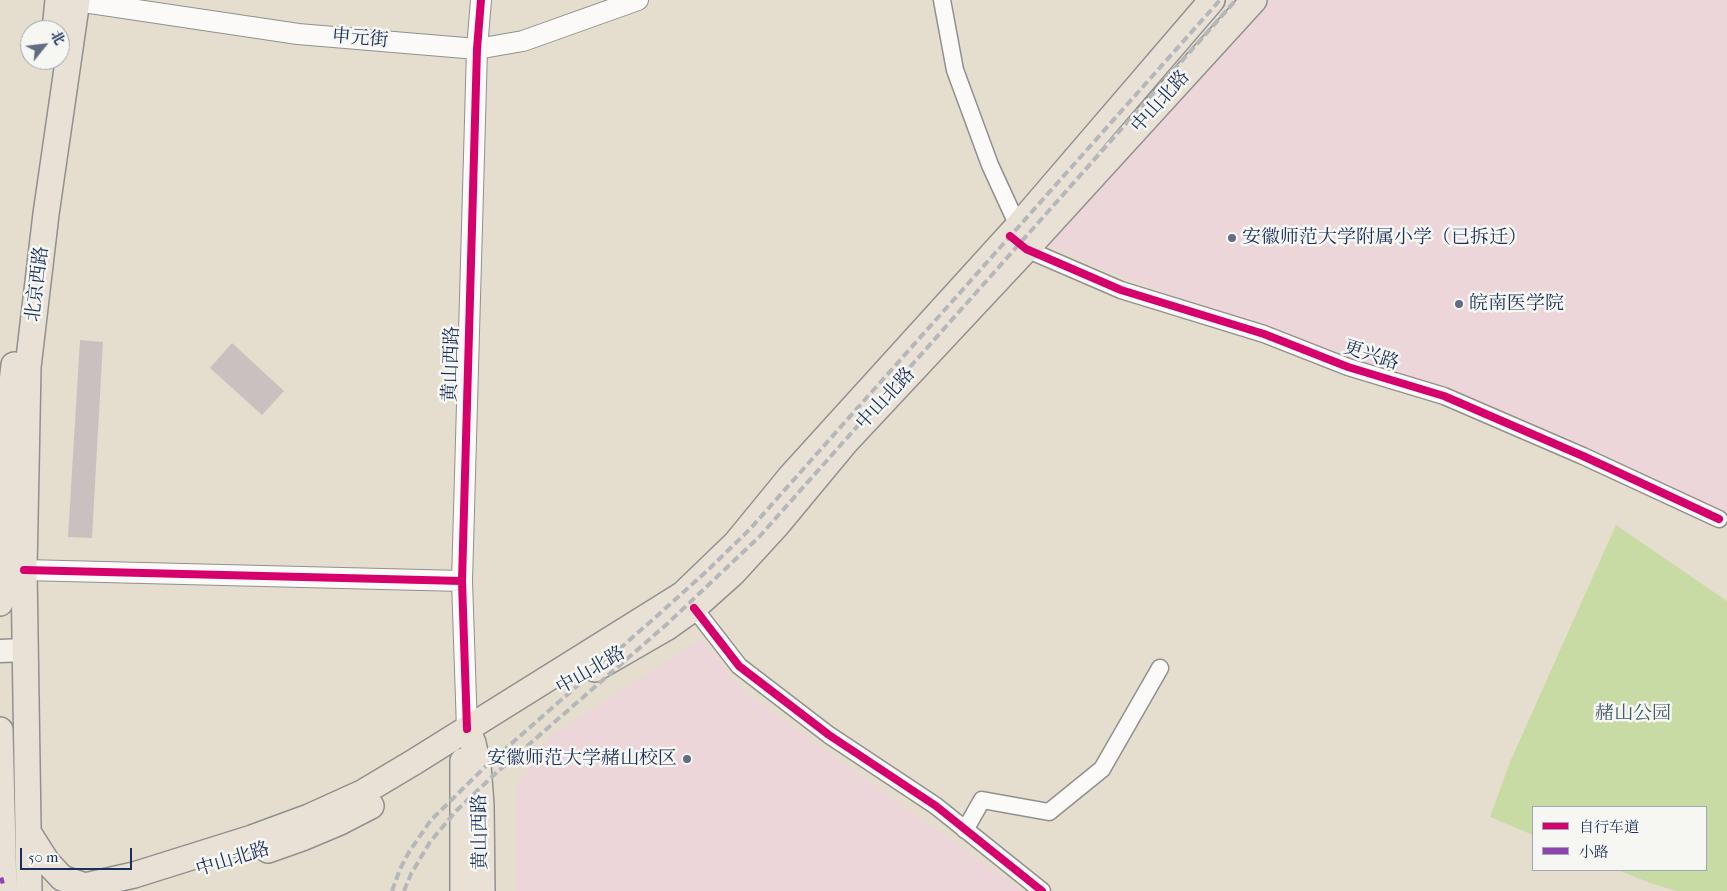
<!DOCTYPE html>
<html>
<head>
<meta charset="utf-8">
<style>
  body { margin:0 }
  #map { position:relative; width:1727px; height:891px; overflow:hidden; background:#e5dece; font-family:"IM FELL French Canon","Noto Serif SC",serif }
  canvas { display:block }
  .legend { position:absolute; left:1532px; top:806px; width:175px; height:65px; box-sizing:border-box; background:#f6f6f2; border:1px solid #9ea6b7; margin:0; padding:6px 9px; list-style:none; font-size:15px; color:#1b2f5e }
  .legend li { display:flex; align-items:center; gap:10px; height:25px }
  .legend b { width:25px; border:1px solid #9ea6b7 }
  .north { position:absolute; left:20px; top:20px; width:50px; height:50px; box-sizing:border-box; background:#f6f6f2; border:1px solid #9ea6b7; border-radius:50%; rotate:61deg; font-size:14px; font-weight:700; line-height:20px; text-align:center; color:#1b2f5e }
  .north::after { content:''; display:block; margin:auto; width:18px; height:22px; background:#626c85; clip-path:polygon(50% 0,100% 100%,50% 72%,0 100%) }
  .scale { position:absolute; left:20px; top:848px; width:112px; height:22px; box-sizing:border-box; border:2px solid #1b2f5e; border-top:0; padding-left:6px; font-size:15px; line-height:18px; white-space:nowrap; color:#1b2f5e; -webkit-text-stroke:4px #f6f6f2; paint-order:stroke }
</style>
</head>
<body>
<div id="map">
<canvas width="1727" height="891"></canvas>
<ul class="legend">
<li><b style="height:6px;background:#d6006c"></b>自行车道</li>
<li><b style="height:6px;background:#8e44ad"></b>小路</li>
</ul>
<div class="north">北</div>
<div class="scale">50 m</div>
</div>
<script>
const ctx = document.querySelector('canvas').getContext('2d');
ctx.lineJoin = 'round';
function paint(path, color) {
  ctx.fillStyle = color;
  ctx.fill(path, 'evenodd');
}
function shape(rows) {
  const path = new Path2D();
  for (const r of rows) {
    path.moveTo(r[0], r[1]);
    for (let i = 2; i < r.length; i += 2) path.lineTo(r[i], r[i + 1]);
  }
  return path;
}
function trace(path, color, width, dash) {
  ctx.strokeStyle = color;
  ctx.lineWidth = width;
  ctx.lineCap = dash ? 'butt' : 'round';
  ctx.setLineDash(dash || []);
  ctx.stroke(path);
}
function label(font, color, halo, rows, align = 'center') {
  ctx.font = font + ' "IM FELL French Canon","Noto Serif SC",serif';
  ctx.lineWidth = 5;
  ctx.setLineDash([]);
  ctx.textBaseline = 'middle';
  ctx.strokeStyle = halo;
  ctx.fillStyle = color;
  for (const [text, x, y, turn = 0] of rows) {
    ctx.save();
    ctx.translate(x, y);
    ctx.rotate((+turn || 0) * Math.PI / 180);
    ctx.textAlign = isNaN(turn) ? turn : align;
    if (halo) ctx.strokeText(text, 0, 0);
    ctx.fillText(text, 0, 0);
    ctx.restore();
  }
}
const built = shape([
  [1257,0,1727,0,1727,528,1718,519,1348,367,1034,241],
  [701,639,746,693,1023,891,516,891,516,785,553,734]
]);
const green = shape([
  [1616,525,1727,601,1727,891,1676,891,1650,883,1618,870,1706,870,1706,807,1533,807,1533,835,1490,817,1510,762]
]);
const building = shape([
  [80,340,103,342,92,538,68,537],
  [232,343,284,391,262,415,210,368]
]);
const minor = shape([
  [942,0,955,70,990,165,1018,226],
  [1020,244,1026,249,1121,290,1264,334,1348,367,1444,396,1583,456,1719,519],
  [694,608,739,666,829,735,936,806,1042,891],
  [965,830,982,800,1049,812,1102,769,1160,668]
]);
const tertiary = shape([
  [77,1,298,34,477,49,523,41,638,0],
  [24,570,462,581],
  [467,729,462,581,477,49,481,0]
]);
const secondary = shape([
  [0,651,25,650]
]);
const primary = shape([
  [55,30,58,0],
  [0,603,8,419,14,365],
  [595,669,666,628,694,608,733,573,777,525,845,443,1034,241,1254,0],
  [467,729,473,743,478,765,481,805,482,891],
  [0,730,4,891],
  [463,761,463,891],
  [28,832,47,862,62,878,85,886,134,875,252,838,309,817,362,793,414,762,683,594,736,543,790,477,1018,226,1212,0],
  [268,850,302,838,340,822,371,806],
  [29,891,24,570,28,367,46,214,77,0]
]);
const rail = shape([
  [392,891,400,869,409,852,431,820,487,765,658,615,708,570,750,529,1220,0],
  [404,891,411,874,430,842,456,811,495,774,667,624,759,537,1236,0]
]);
const quiet = shape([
  [0,881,4,880]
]);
const cycleway = shape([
  [1010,236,1026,249,1121,290,1264,334,1348,367,1444,396,1583,456,1719,519],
  [24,570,462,581],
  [694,608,739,666,829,735,936,806,1042,891],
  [467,729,462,581,477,49,481,0]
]);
const markers = [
  [1232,238,5,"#626c85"],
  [1459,304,5,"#626c85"],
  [687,759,5,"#626c85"]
];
const streetNames = [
  ["申元街",360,39,5],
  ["中山北路",1161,102,-48],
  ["北京西路",38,284,-83],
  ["更兴路",1371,356,18],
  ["黄山西路",452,364,-88],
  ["中山北路",886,399,-47],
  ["中山北路",591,671,-30],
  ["黄山西路",481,832,-91],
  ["中山北路",233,860,-17]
];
const poiNames = [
  ["安徽师范大学附属小学（已拆迁）",1242,238],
  ["皖南医学院",1469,304],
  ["安徽师范大学赭山校区",677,759,"right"]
];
const parkNames = [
  ["赭山公园",1633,714]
];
paint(built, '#ecd6d9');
paint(green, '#c8dba5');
paint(building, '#cac0bf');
trace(minor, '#909090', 19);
trace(tertiary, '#909090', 22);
trace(secondary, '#909090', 25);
trace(primary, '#909090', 28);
trace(minor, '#fbfaf8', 16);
trace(tertiary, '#fbfaf8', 20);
trace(secondary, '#f4f1ea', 22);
trace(primary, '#eae1d6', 25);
trace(rail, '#b5b7ba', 4, [8, 4]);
trace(quiet, '#8e44ad', 6, [12, 6]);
trace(cycleway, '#d6006c', 8);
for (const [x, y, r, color] of markers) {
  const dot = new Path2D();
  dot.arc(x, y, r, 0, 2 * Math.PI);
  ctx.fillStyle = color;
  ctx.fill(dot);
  trace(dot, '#f6f6f2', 2);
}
label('19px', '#1b2f5e', '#f6f6f2', streetNames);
label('19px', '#1b2f5e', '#f6f6f2', poiNames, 'left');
label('19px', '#405a67', '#f6f6f2', parkNames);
</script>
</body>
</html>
